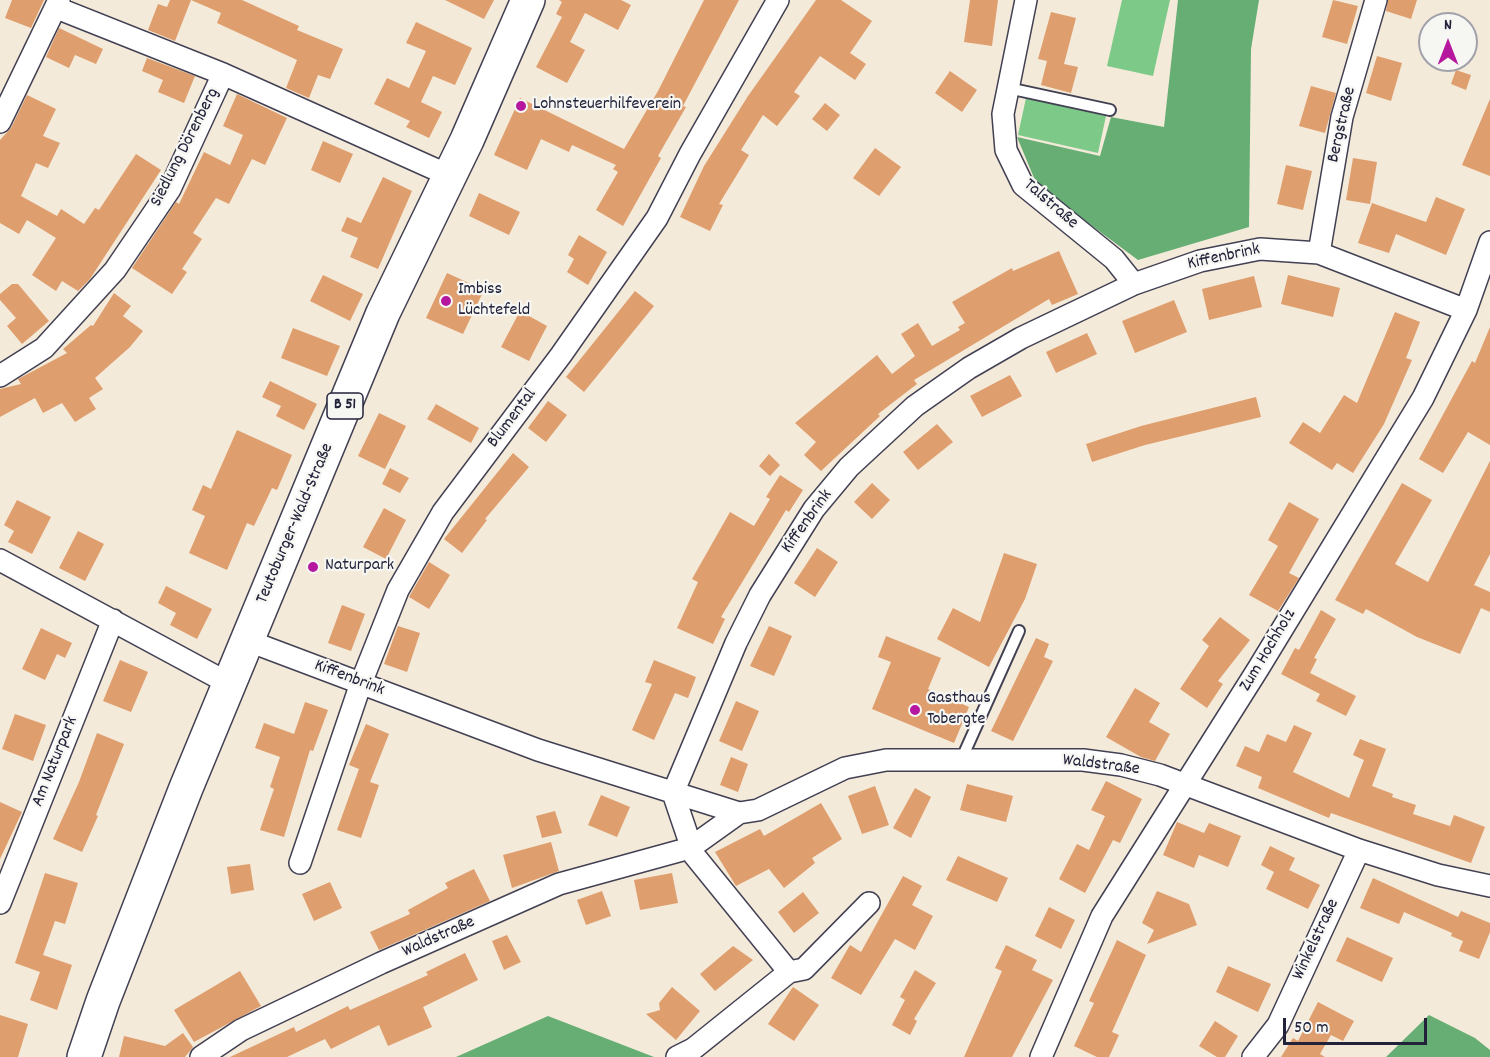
<!DOCTYPE html>
<html>
<head>
<meta charset="utf-8">
<style>
  body { margin:0 }
  #map { position:relative; width:1490px; height:1057px; overflow:hidden; background:#f4ead9; font-family:Dekko,sans-serif }
  canvas { display:block }
  .north { position:absolute; left:1418px; top:12px; width:60px; height:60px; box-sizing:border-box; background:#f6f6f2; border:2px solid #a1a1a9; border-radius:50%; rotate:0deg; font-size:16px; font-weight:700; line-height:24px; text-align:center; color:#22223b }
  .north::after { content:''; display:block; margin:auto; width:21px; height:27px; background:#b5179e; clip-path:polygon(50% 0,100% 100%,50% 72%,0 100%) }
  .scale { position:absolute; left:1283px; top:1018px; width:144px; height:27px; box-sizing:border-box; border:3px solid #22223b; border-top:0; padding-left:8px; font-size:18px; line-height:21px; white-space:nowrap; color:#22223b; -webkit-text-stroke:4px #f6f6f2; paint-order:stroke }
</style>
</head>
<body>
<div id="map">
<canvas width="1490" height="1057"></canvas>
<div class="north">N</div>
<div class="scale">50 m</div>
</div>
<script>
const ctx = document.querySelector('canvas').getContext('2d');
ctx.lineJoin = 'round';
function paint(path, color) {
  ctx.fillStyle = color;
  ctx.fill(path, 'evenodd');
}
function shape(rows) {
  const path = new Path2D();
  for (const r of rows) {
    path.moveTo(r[0], r[1]);
    for (let i = 2; i < r.length; i += 2) path.lineTo(r[i], r[i + 1]);
  }
  return path;
}
function trace(path, color, width, dash) {
  ctx.strokeStyle = color;
  ctx.lineWidth = width;
  ctx.lineCap = dash ? 'butt' : 'round';
  ctx.setLineDash(dash || []);
  ctx.stroke(path);
}
function label(font, color, halo, rows, align = 'center') {
  ctx.font = font + ' Dekko,sans-serif';
  ctx.lineWidth = 4.5;
  ctx.setLineDash([]);
  ctx.textBaseline = 'middle';
  ctx.strokeStyle = halo;
  ctx.fillStyle = color;
  for (const [text, x, y, turn = 0] of rows) {
    ctx.save();
    ctx.translate(x, y);
    ctx.rotate((+turn || 0) * Math.PI / 180);
    ctx.textAlign = isNaN(turn) ? turn : align;
    if (halo) ctx.strokeText(text, 0, 0);
    ctx.fillText(text, 0, 0);
    ctx.restore();
  }
}
const green = shape([
  [1122,0,1170,0,1153,76,1107,66],
  [1026,98,1106,116,1098,153,1018,135]
]);
const forest = shape([
  [1178,0,1259,0,1251,49,1249,227,1138,260,1037,185,1017,137,1100,156,1111,117,1164,127],
  [1429,1015,1475,1038,1490,1050,1490,1057,1386,1057],
  [548,1016,654,1057,456,1057]
]);
const building = shape([
  [12,0,44,0,31,28,5,18],
  [170,0,191,0,175,41,148,30,158,4,167,7],
  [191,0,242,0,299,26,297,30,343,49,330,79,318,75,309,98,286,88,297,60,217,23,221,13],
  [445,0,494,0,484,19],
  [559,0,621,0,631,5,618,30,585,13,570,42,585,50,567,83,536,67,562,17,556,14,562,2],
  [704,0,739,0,683,106,686,107,658,156,661,158,623,226,596,210,618,172,613,169,616,165,572,145,569,152,541,139,527,170,494,155,520,98,624,149,658,91],
  [816,0,841,0,872,21,850,53,866,64,855,80,820,56,794,92,800,96,777,126,763,115,741,150,749,155,719,204,723,205,710,231,680,217,704,166,748,96],
  [970,0,998,0,992,46,964,42],
  [1333,0,1358,6,1347,44,1322,37],
  [1388,0,1417,0,1411,19,1386,11],
  [1051,12,1076,18,1064,64,1078,67,1071,93,1041,85,1047,61,1038,59],
  [416,22,472,48,455,85,433,76,421,102,442,112,429,138,406,127,410,121,374,104,387,78,409,88,426,51,406,43],
  [59,28,103,49,96,64,75,55,69,68,46,57],
  [1377,56,1402,63,1391,101,1366,93],
  [147,58,195,76,184,103,158,92,163,80,142,71],
  [1456,70,1471,75,1466,90,1451,84],
  [950,71,977,90,962,112,935,93],
  [1311,86,1336,93,1325,133,1299,126],
  [237,94,287,118,265,165,252,159,229,204,216,198,193,233,202,239,182,269,187,272,172,294,132,268,176,202,179,204,204,152,230,165,243,135,223,126],
  [27,95,56,109,43,136,60,143,48,168,36,163,21,196,57,216,61,209,84,224,95,208,99,210,136,154,161,170,90,279,78,291,62,281,56,291,32,275,56,238,27,220,19,234,0,223,0,140,11,128],
  [1490,99,1490,176,1462,165],
  [825,103,840,115,827,131,812,119],
  [323,141,353,154,340,183,311,170],
  [875,148,901,167,879,196,853,178],
  [1353,158,1377,162,1370,204,1346,200],
  [1286,165,1312,171,1303,210,1277,204],
  [383,177,412,191,378,269,350,257,358,238,341,231,347,217,361,223],
  [479,193,520,212,509,235,469,216],
  [1436,197,1465,209,1446,255,1396,234,1389,253,1358,243,1372,203,1426,222],
  [579,235,607,252,588,285,567,272,574,259,568,255],
  [1059,251,1078,294,1052,305,1049,299,914,380,917,384,878,414,880,416,821,471,804,455,816,442,795,423,877,355,892,374,915,356,901,334,918,323,932,346,960,330,958,327,965,323,952,302,1012,268,1013,271],
  [447,273,484,290,463,334,426,318],
  [323,275,363,294,350,321,310,301],
  [1288,275,1340,288,1333,317,1281,304],
  [1254,276,1262,307,1209,320,1202,289],
  [12,284,18,284,49,321,22,344,7,326,16,318,0,300,0,294],
  [635,291,654,306,584,392,566,377],
  [114,293,131,306,123,316,143,331,130,347,95,378,103,389,89,398,96,409,75,422,62,403,43,413,35,398,0,417,0,389,21,384,18,379,67,353,63,349,91,325,93,326],
  [1174,300,1187,332,1135,353,1122,321],
  [520,311,547,326,529,361,501,347],
  [1395,312,1420,322,1406,358,1412,360,1384,424,1353,473,1337,463,1332,470,1289,443,1303,422,1320,433,1344,395,1357,403],
  [1490,327,1490,445,1468,432,1443,473,1419,459,1472,361,1475,363],
  [293,328,340,346,327,376,281,358],
  [1087,333,1097,354,1056,373,1046,352],
  [1010,375,1022,396,982,417,970,396],
  [270,381,317,404,304,430,276,416,281,406,262,397],
  [1256,397,1261,417,1145,445,1092,462,1086,444,1141,426],
  [548,401,567,415,546,442,528,428],
  [436,404,479,428,471,443,427,419],
  [379,413,406,426,385,469,358,456],
  [937,424,953,442,918,470,903,452],
  [237,430,292,455,277,490,272,488,254,526,247,523,227,570,189,553,205,516,192,510,203,485,211,489],
  [513,453,529,467,485,519,487,520,462,553,444,539],
  [769,454,780,465,770,476,759,466],
  [1490,461,1490,554,1474,585,1490,592,1490,612,1481,608,1460,654,1417,637,1366,609,1363,614,1335,600,1402,483,1432,500,1395,564,1428,582],
  [390,468,409,478,400,493,382,484],
  [780,475,803,490,789,512,786,510,721,617,725,619,713,644,677,628,698,582,692,579,730,512,754,526,770,499,766,497],
  [872,483,890,500,872,519,854,502],
  [17,500,51,517,32,554,8,542,14,531,4,525],
  [1289,502,1319,519,1289,573,1299,578,1278,611,1249,595,1278,546,1268,540],
  [384,508,406,520,386,559,363,547],
  [78,531,104,544,85,581,59,568],
  [817,548,838,562,815,597,794,583],
  [1004,553,1037,564,1025,599,989,667,937,639,953,608,980,622],
  [429,562,450,575,429,609,409,597],
  [166,586,212,609,197,639,170,625,176,613,158,603],
  [342,605,365,614,351,651,328,643],
  [1321,610,1336,619,1314,658,1317,659,1310,673,1356,696,1346,716,1316,701,1320,694,1281,674,1295,648,1299,650],
  [1220,617,1250,640,1218,681,1223,684,1207,708,1180,689,1209,646,1202,640],
  [398,626,420,633,407,672,384,664],
  [769,626,792,636,774,676,750,666],
  [41,628,72,643,65,658,57,654,45,680,22,669],
  [886,636,941,658,928,689,969,707,954,743,872,709,891,662,878,657],
  [1036,638,1049,644,1044,657,1053,661,1013,741,991,731],
  [120,660,148,672,131,712,103,701],
  [654,660,696,677,688,698,675,693,654,740,632,730,652,684,645,682],
  [1135,688,1160,703,1149,722,1170,734,1155,761,1141,757,1106,737],
  [736,701,759,711,742,751,719,741],
  [305,702,328,710,313,751,310,750,284,837,260,830,274,789,270,787,280,757,255,748,264,723,294,734],
  [15,714,46,725,33,761,2,749],
  [366,724,389,734,370,782,379,785,361,838,337,830,359,769,349,765],
  [1294,725,1312,733,1293,772,1349,798,1364,760,1353,755,1360,739,1386,749,1372,786,1393,794,1392,797,1416,805,1413,814,1450,826,1454,815,1485,827,1471,863,1331,813,1329,818,1258,788,1262,777,1236,766,1245,746,1259,752,1267,734,1286,742],
  [97,733,124,744,96,815,98,816,82,852,53,839,79,782],
  [731,757,748,764,738,792,720,785],
  [1106,781,1142,799,1120,843,1113,840,1085,893,1059,879,1077,844,1089,850,1105,816,1091,810],
  [967,784,1013,796,1006,822,960,810],
  [875,786,889,825,862,834,848,796],
  [915,788,931,797,911,838,893,828],
  [601,795,630,807,617,837,588,825],
  [0,802,22,812,0,859],
  [821,803,842,839,812,858,815,863,784,888,769,869,736,886,715,852,760,829,764,836],
  [555,811,562,833,542,838,536,816],
  [1177,822,1204,833,1209,823,1241,836,1228,867,1199,855,1194,868,1163,855],
  [551,842,559,871,512,888,503,855],
  [1270,846,1295,858,1289,870,1320,885,1308,909,1266,889,1274,872,1261,865],
  [958,856,1008,878,997,902,946,880],
  [250,864,254,890,231,894,227,867],
  [474,869,490,901,379,950,370,932,410,914,408,910,448,888,445,883],
  [45,873,78,883,65,924,55,921,43,955,72,965,57,1010,30,1000,40,972,15,963],
  [672,873,678,903,640,910,634,880],
  [903,876,922,886,912,905,933,916,915,950,895,939,861,995,831,978,850,945,861,952],
  [1373,878,1458,917,1461,911,1490,923,1490,932,1479,959,1459,951,1463,941,1451,936,1452,933,1404,912,1399,924,1360,908],
  [330,882,342,908,314,921,302,894],
  [602,891,611,916,586,925,577,900],
  [1157,891,1189,904,1197,925,1147,944,1154,930,1142,923],
  [803,892,819,913,794,933,778,912],
  [1049,907,1075,920,1061,949,1035,936],
  [507,935,521,962,504,970,492,941],
  [1347,937,1393,958,1382,982,1336,961],
  [1117,940,1146,955,1112,1032,1119,1035,1109,1057,1097,1057,1074,1046,1094,1003,1089,1001],
  [1006,945,1037,960,1032,970,1053,980,1012,1057,964,1057,1002,971,995,968],
  [733,946,753,960,715,991,700,974],
  [465,953,478,980,423,1007,432,1027,388,1046,379,1025,331,1049,325,1039,287,1057,230,1057,294,1027,296,1032,348,1006,350,1010,428,975,426,972],
  [1228,966,1271,984,1258,1012,1216,992],
  [915,970,936,983,914,1019,917,1021,910,1035,892,1025,905,1000,900,997],
  [240,971,261,1006,194,1042,174,1010],
  [672,987,700,1011,676,1040,646,1014,660,1010,659,1003],
  [793,987,819,1005,794,1041,768,1024],
  [1318,1002,1354,1021,1343,1041,1331,1035,1320,1054,1325,1057,1281,1057,1293,1038,1298,1041],
  [0,1015,28,1024,18,1057,0,1057],
  [1215,1021,1238,1036,1225,1057,1217,1057,1199,1046],
  [183,1033,193,1047,185,1057,119,1057,124,1036,165,1046]
]);
const service = shape([
  [1008,88,1110,110],
  [962,758,1019,631]
]);
const minor = shape([
  [1026,0,1003,114,1006,150,1023,185,1114,259,1134,284],
  [57,8,223,74,448,175],
  [0,122,59,0],
  [1319,253,1342,117,1376,0],
  [0,376,44,348,115,270,170,189,223,74],
  [0,560,228,683],
  [246,640,538,750,739,813,758,810,845,768,886,760,1083,760,1121,765,1160,775,1359,850,1438,875,1490,886],
  [673,793,736,643,760,595,814,509,849,467,915,406,969,368,1021,338,1134,284,1200,261,1260,249,1319,253,1466,310],
  [673,793,694,855,789,972,693,1049,677,1057],
  [300,863,361,683,398,590,443,512,561,355,657,218,690,154,778,0],
  [0,903,113,620],
  [789,972,804,969,869,903],
  [201,1057,241,1030,381,963,559,884,690,848,739,813],
  [1041,1057,1102,916,1258,669,1423,398,1466,310,1490,242],
  [1253,1057,1278,1025,1359,850]
]);
const primary = shape([
  [84,1057,103,1001,186,788,383,313,467,140,528,0]
]);
const markers = [
  [521,106,6,"#b5179e"],
  [446,301,6,"#b5179e"],
  [313,567,6,"#b5179e"],
  [915,710,6,"#b5179e"]
];
const shields = [
  [345,406,36]
];
const shieldNames = [
  ["B 51",345,406]
];
const poiNames = [
  ["Lohnsteuerhilfeverein",533,106],
  ["Imbiss",458,291],
  ["Lüchtefeld",458,312],
  ["Naturpark",325,567],
  ["Gasthaus",927,700],
  ["Tobergte",927,721]
];
const streetNames = [
  ["Bergstraße",1343,125,-77],
  ["Siedlung Dörenberg",186,148,-63],
  ["Talstraße",1050,205,41],
  ["Kiffenbrink",1224,258,-12],
  ["Blumental",513,419,-53],
  ["Kiffenbrink",808,522,-54],
  ["Teutoburger-Wald-Straße",296,524,-67],
  ["Zum Hochholz",1269,651,-59],
  ["Kiffenbrink",349,679,21],
  ["Am Naturpark",56,762,-68],
  ["Waldstraße",1101,766,7],
  ["Waldstraße",439,938,-24],
  ["Winkelstraße",1317,940,-65]
];
paint(green, '#7dca88');
paint(forest, '#66ae74');
paint(building, '#df9e6e');
trace(service, '#424053', 14);
trace(minor, '#424053', 24);
trace(primary, '#424053', 36);
trace(service, '#fff', 10);
trace(minor, '#fff', 21);
trace(primary, '#fff', 33);
for (const [x, y, r, color] of markers) {
  const dot = new Path2D();
  dot.arc(x, y, r, 0, 2 * Math.PI);
  ctx.fillStyle = color;
  ctx.fill(dot);
  trace(dot, '#f6f6f2', 2);
}
for (const [x, y, w] of shields) {
  const box = new Path2D();
  box.roundRect(x - w / 2, y - 13, w, 26, 4.5);
  ctx.fillStyle = '#f6f6f2';
  ctx.fill(box);
  trace(box, '#22223b', 1.5);
}
label('bold 16px', '#22223b', null, shieldNames);
label('18px', '#22223b', '#f6f6f2', poiNames, 'left');
label('18px', '#22223b', '#f6f6f2', streetNames);
</script>
</body>
</html>
